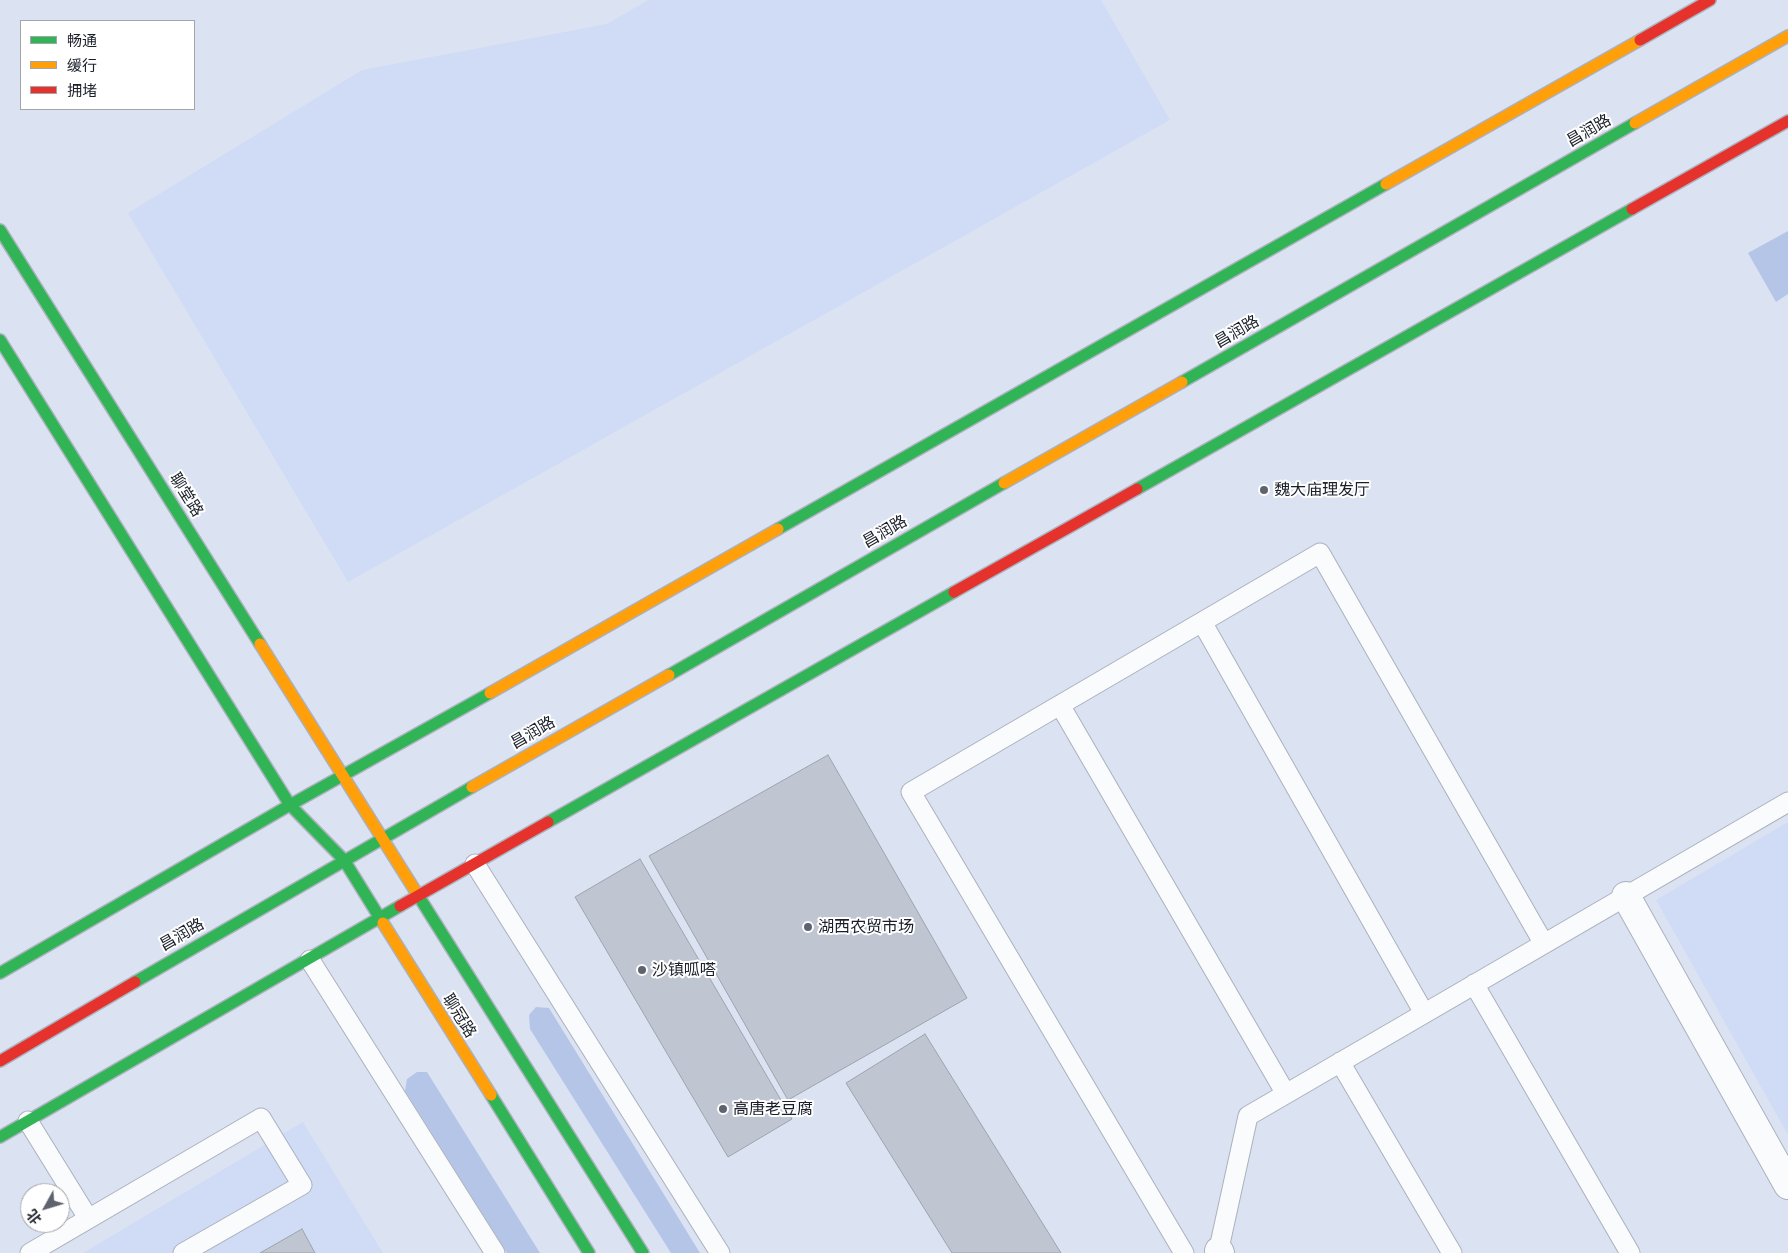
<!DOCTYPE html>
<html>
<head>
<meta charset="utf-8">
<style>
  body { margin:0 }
  #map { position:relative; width:1788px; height:1253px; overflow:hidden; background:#dbe2f2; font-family:Cabin,"Noto Sans SC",sans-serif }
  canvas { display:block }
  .legend { position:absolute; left:20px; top:20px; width:175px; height:90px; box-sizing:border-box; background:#fff; border:1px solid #a3a5a9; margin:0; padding:6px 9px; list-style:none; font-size:15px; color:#1a1f29 }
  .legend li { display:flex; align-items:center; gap:10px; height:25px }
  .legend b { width:25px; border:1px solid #a3a5a9 }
  .north { position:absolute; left:20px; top:1183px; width:50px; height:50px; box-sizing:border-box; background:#fff; border:1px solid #a3a5a9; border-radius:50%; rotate:231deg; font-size:14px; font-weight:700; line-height:20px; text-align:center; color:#1a1f29 }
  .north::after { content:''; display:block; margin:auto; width:18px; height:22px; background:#5e636f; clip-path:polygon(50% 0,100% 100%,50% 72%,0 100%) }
</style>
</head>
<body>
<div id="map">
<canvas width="1788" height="1253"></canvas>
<ul class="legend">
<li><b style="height:6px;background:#30b455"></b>畅通</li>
<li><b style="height:6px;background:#ff9f0a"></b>缓行</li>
<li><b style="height:6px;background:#e5322d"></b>拥堵</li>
</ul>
<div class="north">北</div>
</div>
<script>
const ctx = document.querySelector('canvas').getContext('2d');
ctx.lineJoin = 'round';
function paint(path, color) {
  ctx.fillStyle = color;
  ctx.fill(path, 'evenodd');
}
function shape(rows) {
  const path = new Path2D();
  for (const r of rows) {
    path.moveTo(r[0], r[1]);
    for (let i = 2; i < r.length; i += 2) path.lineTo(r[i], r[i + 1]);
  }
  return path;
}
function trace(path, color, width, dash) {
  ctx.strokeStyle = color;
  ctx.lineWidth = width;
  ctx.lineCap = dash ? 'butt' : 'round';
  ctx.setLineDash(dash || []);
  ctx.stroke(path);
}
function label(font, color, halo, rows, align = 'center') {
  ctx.font = font + ' Cabin,"Noto Sans SC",sans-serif';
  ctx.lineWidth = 4;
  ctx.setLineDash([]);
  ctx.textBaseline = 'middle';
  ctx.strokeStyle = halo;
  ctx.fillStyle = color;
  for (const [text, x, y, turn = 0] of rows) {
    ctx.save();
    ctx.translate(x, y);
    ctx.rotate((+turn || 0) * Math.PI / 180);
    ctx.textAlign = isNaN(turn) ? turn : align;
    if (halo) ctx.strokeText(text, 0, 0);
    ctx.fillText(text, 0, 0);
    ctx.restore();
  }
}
const built = shape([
  [648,0,1101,0,1170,120,348,582,128,213,362,70,607,24],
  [1788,822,1788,1135,1656,900],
  [303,1122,383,1253,83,1253]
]);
const green = shape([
  [1788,231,1788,294,1776,302,1748,253],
  [536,1007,549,1008,700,1253,671,1253,530,1029,529,1015],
  [417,1072,427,1072,540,1253,507,1253,405,1091,407,1079]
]);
const building = shape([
  [828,755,967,998,788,1100,649,856,828,755],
  [640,859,792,1119,728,1157,575,897,640,859],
  [925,1034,1061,1253,952,1253,846,1083,925,1034],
  [302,1229,315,1253,260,1253,302,1229]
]);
const lane = shape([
  [1202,622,1424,1013],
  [1060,705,1286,1094],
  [475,864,720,1253],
  [310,960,495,1253],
  [1474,984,1630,1253],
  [1340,1062,1452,1253],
  [28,1121,88,1218],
  [30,1253,261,1118,302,1185,183,1253],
  [1184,1253,911,792,1320,553,1544,944],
  [1218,1253,1248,1116,1788,802]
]);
const street = shape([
  [1626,896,1788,1185],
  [1219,1251,1220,1253]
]);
const fast = shape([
  [0,230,260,644],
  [0,340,290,805,344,860,383,923],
  [1182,382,1635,123],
  [1137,489,1632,209],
  [778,529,1386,184],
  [669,675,1004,483],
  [548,822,954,592],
  [416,892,643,1253],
  [0,973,290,805,490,693],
  [135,982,472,787],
  [491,1095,589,1253],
  [0,1137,400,906]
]);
const slow = shape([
  [1635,123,1788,36],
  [1386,184,1640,40],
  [1004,483,1182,382],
  [260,644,416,892],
  [490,693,778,529],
  [472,787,669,675],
  [383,923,491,1095]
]);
const jam = shape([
  [1640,40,1710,0],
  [1632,209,1788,121],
  [954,592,1137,489],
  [400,906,548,822],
  [0,1061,135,982]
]);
const markers = [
  [1264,490,5,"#5e636f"],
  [808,927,5,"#5e636f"],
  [642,970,5,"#5e636f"],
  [723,1109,5,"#5e636f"]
];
const streetNames = [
  ["昌润路",1589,131,-30],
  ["昌润路",1237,332,-30],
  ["聊堂路",186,495,58],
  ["昌润路",885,532,-30],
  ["昌润路",533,733,-30],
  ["昌润路",182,935,-30],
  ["聊冠路",459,1016,58]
];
const poiNames = [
  ["魏大庙理发厅",1274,490],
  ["湖西农贸市场",818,927],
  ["沙镇呱嗒",652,970],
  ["高唐老豆腐",733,1109]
];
paint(built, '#d0dcf6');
paint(green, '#b5c5e7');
paint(building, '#c0c5d2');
trace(building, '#9da3ae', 1);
trace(lane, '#abb1bd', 21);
trace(street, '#abb1bd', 30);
trace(fast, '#abb1bd', 14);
trace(slow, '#abb1bd', 14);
trace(jam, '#abb1bd', 14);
trace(lane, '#fafbfd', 19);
trace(street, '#fafbfd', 28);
trace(fast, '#30b455', 11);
trace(slow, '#ff9f0a', 11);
trace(jam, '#e5322d', 11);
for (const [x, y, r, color] of markers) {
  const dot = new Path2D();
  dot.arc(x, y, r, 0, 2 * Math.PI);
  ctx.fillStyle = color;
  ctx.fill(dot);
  trace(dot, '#fff', 2);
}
label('16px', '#1a1f29', '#fff', streetNames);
label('16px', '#1a1f29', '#fff', poiNames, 'left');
</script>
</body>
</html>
